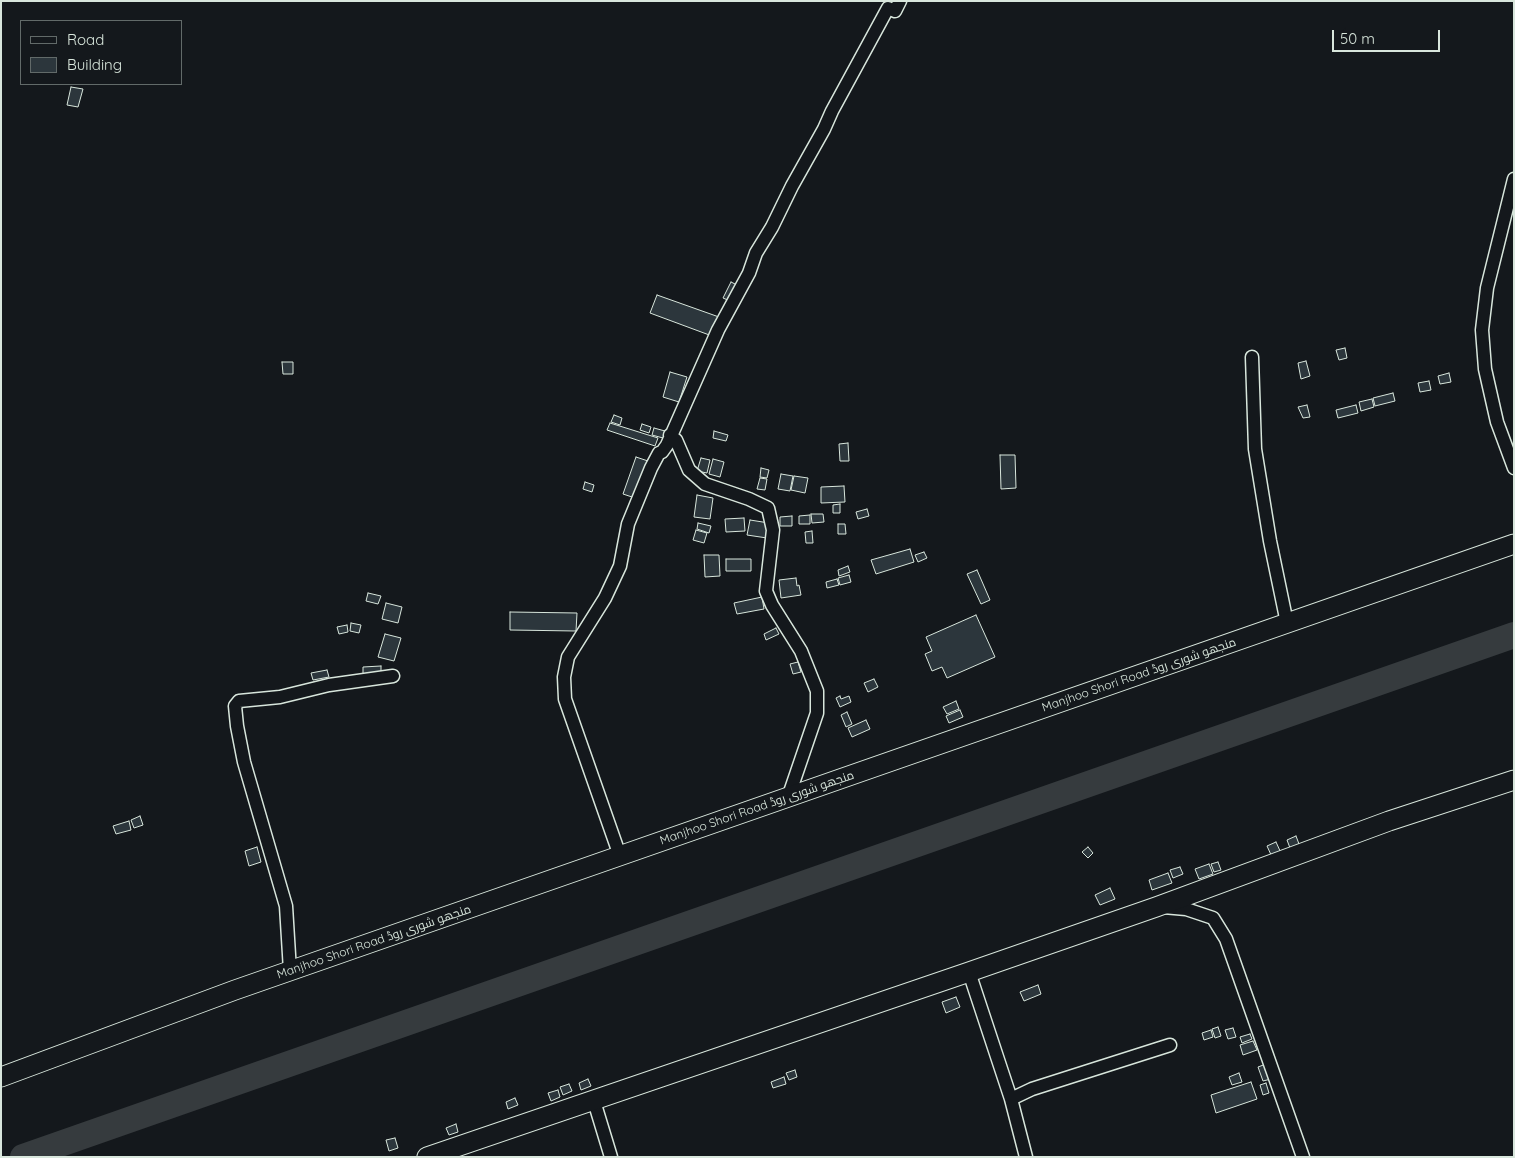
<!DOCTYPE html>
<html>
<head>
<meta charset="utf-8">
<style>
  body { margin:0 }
  #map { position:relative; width:1515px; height:1158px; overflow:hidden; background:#14181c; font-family:Quicksand,sans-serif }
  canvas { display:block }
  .frame { position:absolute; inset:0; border:2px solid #d8e6dc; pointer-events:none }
  .legend { position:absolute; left:20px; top:20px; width:162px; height:65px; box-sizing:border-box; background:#14181c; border:1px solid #626a69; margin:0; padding:6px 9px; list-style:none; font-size:15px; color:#d8e6dc }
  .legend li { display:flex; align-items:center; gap:10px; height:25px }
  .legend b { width:25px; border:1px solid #626a69 }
  .scale { position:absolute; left:1332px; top:30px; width:108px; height:22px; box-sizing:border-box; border:2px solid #d8e6dc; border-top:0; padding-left:6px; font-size:15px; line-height:18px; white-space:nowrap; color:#d8e6dc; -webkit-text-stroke:4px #14181c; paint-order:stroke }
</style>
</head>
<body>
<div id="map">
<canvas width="1515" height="1158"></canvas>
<div class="frame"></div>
<ul class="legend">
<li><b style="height:6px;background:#14181c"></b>Road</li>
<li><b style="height:14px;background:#2c363c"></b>Building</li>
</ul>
<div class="scale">50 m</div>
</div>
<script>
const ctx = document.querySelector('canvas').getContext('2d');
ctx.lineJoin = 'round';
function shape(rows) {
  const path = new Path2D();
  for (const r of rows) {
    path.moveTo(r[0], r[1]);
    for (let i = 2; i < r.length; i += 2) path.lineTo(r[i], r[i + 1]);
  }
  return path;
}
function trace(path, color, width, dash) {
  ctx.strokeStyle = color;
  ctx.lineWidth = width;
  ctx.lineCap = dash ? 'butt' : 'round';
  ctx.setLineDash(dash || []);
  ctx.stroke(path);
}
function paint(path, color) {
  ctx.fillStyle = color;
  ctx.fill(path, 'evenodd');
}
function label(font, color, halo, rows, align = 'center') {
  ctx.font = font + ' Quicksand,Cairo,sans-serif';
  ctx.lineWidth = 4;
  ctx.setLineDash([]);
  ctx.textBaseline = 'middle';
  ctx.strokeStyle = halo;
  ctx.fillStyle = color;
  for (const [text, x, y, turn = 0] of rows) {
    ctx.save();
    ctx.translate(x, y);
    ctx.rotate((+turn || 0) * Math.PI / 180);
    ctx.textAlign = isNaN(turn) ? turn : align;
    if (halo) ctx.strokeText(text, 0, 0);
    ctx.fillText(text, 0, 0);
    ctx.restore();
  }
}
const river = shape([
  [23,1157,1514,635]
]);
const building = shape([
  [71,87,83,89,78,107,67,105,71,87],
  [731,282,737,285,730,301,723,298,731,282],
  [657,295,719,317,712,336,650,313,657,295],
  [1345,348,1347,358,1339,360,1336,350,1345,348],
  [1306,361,1310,376,1301,379,1298,363,1306,361],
  [282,362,293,362,293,374,283,374,282,362],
  [670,372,687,377,679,402,663,397,670,372],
  [1449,373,1451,382,1440,384,1438,376,1449,373],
  [1429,381,1431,390,1420,392,1418,383,1429,381],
  [1393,393,1395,401,1375,406,1373,398,1393,393],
  [1372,399,1374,407,1361,411,1359,402,1372,399],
  [1307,405,1310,417,1303,418,1298,407,1307,405],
  [1356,405,1358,413,1338,418,1336,410,1356,405],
  [614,415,622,418,620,425,611,422,614,415],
  [610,423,658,438,655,446,607,430,610,423],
  [642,424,651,427,649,433,640,430,642,424],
  [654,428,665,431,663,438,652,435,654,428],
  [714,431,728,435,726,441,713,438,714,431],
  [848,443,849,461,840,461,839,444,848,443],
  [1000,455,1015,455,1016,488,1001,489,1000,455],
  [636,457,648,461,635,498,623,494,636,457],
  [701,458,710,460,707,473,697,471,701,458],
  [713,459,724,462,720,477,709,474,713,459],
  [761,468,769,470,767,478,760,477,761,468],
  [781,474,793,476,790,491,778,489,781,474],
  [794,476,808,478,805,493,791,490,794,476],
  [760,478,767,479,765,490,757,489,760,478],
  [585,482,594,485,592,492,583,489,585,482],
  [844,486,845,502,821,503,821,487,844,486],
  [697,495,713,498,710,519,694,517,697,495],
  [840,504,840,513,833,513,833,505,840,504],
  [867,509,869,516,858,519,856,512,867,509],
  [811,514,823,514,824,522,812,523,811,514],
  [810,515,810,524,799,524,799,516,810,515],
  [792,516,792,526,780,526,780,517,792,516],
  [744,518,745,531,726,532,725,519,744,518],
  [750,520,769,523,767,538,747,535,750,520],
  [698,523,711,526,709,533,697,529,698,523],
  [838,524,845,524,846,534,838,534,838,524],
  [696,530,707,533,704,543,693,540,696,530],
  [812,531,813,543,806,543,805,532,812,531],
  [910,549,914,562,876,574,871,560,910,549],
  [924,552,927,558,918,562,915,555,924,552],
  [704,555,719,555,720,576,705,577,704,555],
  [726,559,751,559,751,571,726,571,726,559],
  [848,566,850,572,839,576,838,570,848,566],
  [977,570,990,600,981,604,967,574,977,570],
  [849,575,851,582,840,585,838,578,849,575],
  [796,578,797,586,799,585,801,595,781,598,779,580,796,578],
  [837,579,839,585,827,588,826,582,837,579],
  [368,593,381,596,378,604,366,601,368,593],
  [762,597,764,609,737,614,734,603,762,597],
  [386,603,402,607,398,623,382,619,386,603],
  [510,612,577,613,576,631,510,630,510,612],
  [976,615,995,657,947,678,942,667,932,671,925,654,932,651,926,637,976,615],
  [351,623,361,625,359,633,350,631,351,623],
  [347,625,348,632,339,634,337,627,347,625],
  [776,628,779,634,766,640,764,634,776,628],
  [385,634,401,638,394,661,378,657,385,634],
  [798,662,801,672,793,674,790,664,798,662],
  [381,666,381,674,363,675,363,667,381,666],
  [327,670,329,677,313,680,311,673,327,670],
  [874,679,878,687,868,692,864,683,874,679],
  [840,696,841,699,849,696,851,702,840,707,836,698,840,696],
  [956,701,959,709,947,714,943,707,956,701],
  [960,710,963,717,949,723,946,716,960,710],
  [847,712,852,724,846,727,841,715,847,712],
  [866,720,870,729,852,737,848,728,866,720],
  [140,816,143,825,134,828,131,820,140,816],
  [129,821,131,830,116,834,113,826,129,821],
  [1296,836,1299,844,1290,848,1287,840,1296,836],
  [1276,842,1281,853,1272,857,1267,846,1276,842],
  [257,847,261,862,249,866,245,851,257,847],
  [1088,847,1093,853,1088,858,1082,852,1088,847],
  [1218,862,1221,870,1214,872,1211,864,1218,862],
  [1209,864,1213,874,1199,879,1195,869,1209,864],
  [1180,867,1183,874,1173,878,1170,870,1180,867],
  [1168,873,1172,883,1152,890,1149,880,1168,873],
  [1110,888,1115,899,1100,905,1095,895,1110,888],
  [1038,985,1041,994,1024,1001,1020,992,1038,985],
  [956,997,960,1007,946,1013,942,1002,956,997],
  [1218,1027,1221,1036,1215,1038,1212,1029,1218,1027],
  [1233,1028,1236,1037,1228,1039,1225,1030,1233,1028],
  [1211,1030,1213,1037,1204,1040,1202,1033,1211,1030],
  [1250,1034,1252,1039,1242,1043,1240,1037,1250,1034],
  [1253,1041,1257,1050,1243,1055,1240,1045,1253,1041],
  [1266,1064,1271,1079,1263,1081,1258,1067,1266,1064],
  [795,1070,797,1077,789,1080,786,1073,795,1070],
  [1239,1073,1242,1082,1232,1085,1229,1077,1239,1073],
  [784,1077,786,1084,773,1088,771,1082,784,1077],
  [588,1079,591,1086,581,1090,579,1083,588,1079],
  [1251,1082,1257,1099,1216,1113,1211,1095,1251,1082],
  [1266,1083,1269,1093,1263,1095,1260,1085,1266,1083],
  [569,1084,572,1091,563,1095,560,1087,569,1084],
  [558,1090,560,1097,551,1101,548,1093,558,1090],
  [515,1098,518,1105,508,1109,506,1102,515,1098],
  [456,1124,458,1132,449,1135,446,1128,456,1124],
  [395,1138,398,1148,389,1151,386,1140,395,1138]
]);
const street = shape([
  [1514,179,1487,288,1482,330,1485,369,1497,422,1514,468],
  [1252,357,1255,449,1270,541,1287,623],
  [670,435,676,440,689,470,705,484,749,499,768,508,773,530,766,591,772,605,801,651,817,691,817,713,788,798],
  [620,856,565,699,564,677,568,657,605,598,620,566,628,524,651,468,659,453,662,452,667,445,718,330,749,273,756,253,772,227,792,186,824,129,832,111,888,8,895,11,900,1],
  [1163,907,1186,909,1213,918,1226,939,1303,1157],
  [290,971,286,906,244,762,237,726,235,706,239,701,280,697,329,685,393,676],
  [969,972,1011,1099,1026,1157],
  [1011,1099,1032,1089,1170,1045],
  [594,1101,611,1157]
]);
const secondary = shape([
  [1,1077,235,990,1514,544],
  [427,1157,969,972,1156,907,1389,821,1514,780]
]);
const streetNames = [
  ["Manjhoo Shori Road منجھو شوری روڈ",1139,675,-19],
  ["Manjhoo Shori Road منجھو شوری روڈ",757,808,-19],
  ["Manjhoo Shori Road منجھو شوری روڈ",374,942,-19]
];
trace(river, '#363b3e', 26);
paint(building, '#2c363c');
trace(building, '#d8e6dc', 1);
trace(street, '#d8e6dc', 15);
trace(secondary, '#d8e6dc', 21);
trace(street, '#14181c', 12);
trace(secondary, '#14181c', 19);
label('12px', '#d8e6dc', '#14181c', streetNames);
</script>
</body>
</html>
